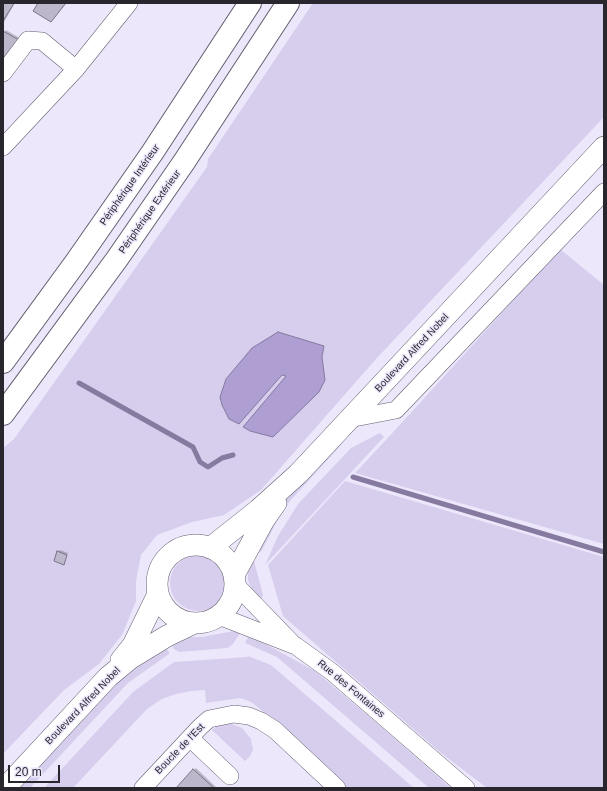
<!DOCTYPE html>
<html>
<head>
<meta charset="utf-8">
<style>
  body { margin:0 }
  #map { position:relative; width:607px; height:791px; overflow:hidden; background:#ede7fb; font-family:Helvetica,sans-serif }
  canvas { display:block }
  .frame { position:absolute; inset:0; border:4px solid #29262e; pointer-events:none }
  .scale { position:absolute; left:8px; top:765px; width:52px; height:18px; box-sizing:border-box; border:2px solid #29262e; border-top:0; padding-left:5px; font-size:12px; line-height:14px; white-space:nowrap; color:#29262e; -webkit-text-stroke:3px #ede7fb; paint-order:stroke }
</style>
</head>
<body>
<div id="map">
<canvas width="607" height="791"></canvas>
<div class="frame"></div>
<div class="scale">20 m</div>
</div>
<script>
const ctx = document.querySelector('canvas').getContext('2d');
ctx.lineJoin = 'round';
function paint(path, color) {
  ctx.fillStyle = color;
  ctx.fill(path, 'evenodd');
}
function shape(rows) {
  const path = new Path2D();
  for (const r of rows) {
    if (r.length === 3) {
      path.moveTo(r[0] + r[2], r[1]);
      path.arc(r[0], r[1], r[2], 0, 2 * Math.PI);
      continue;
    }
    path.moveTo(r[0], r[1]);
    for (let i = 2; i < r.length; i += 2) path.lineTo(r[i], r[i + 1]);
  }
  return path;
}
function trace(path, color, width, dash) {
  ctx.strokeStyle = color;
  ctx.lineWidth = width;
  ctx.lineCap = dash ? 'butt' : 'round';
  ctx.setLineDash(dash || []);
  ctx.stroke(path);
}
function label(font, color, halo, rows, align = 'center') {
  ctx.font = font + ' Helvetica,sans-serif';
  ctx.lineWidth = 3;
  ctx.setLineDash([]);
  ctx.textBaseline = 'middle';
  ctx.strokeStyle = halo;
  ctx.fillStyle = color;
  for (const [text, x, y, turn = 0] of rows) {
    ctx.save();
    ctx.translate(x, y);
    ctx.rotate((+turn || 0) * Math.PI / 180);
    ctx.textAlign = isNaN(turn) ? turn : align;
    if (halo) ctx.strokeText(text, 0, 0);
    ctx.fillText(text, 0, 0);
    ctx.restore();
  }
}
const green = shape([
  [313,3,604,3,604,117,376,359,261,490,224,515,192,522,157,535,141,555,136,581,136,601,122,635,99,664,64,690,3,754,3,448,14,439,207,167,208,159],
  [560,249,604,285,604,544,355,473,397,428],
  [380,433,384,437,265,565,278,536,298,504,351,448],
  [342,444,290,501,277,521,261,552,258,549,286,500,318,465],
  [345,481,604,557,604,788,487,788,441,753,283,616,268,565],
  [198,583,28],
  [253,557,263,595,260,602,253,592,248,580,248,564],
  [234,631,241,632,233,644,228,648,179,652,174,649,170,642,185,637,202,637],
  [249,635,315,671,366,714,451,788,429,788,277,657,245,643],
  [164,646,169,652,169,654,128,683,30,788,18,788,116,684],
  [248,656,271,665,414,788,346,788,271,718,254,704,249,701,240,698,206,703,205,690,191,691,176,694,162,699,147,709,73,788,44,788,133,692,174,662,247,657],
  [229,723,242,728,251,739,253,750,250,756,245,761,212,730,217,726]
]);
const water = shape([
  [278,332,324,346,322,357,325,380,319,392,273,437,250,431,243,427,286,376,282,375,239,424,229,419,222,405,220,397,226,379,252,348,278,332]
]);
const shadow = shape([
  [3,3,15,3,3,24],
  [6,30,27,42,3,82,3,33],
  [60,550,68,553,63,564,58,552],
  [196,768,217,788,177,788]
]);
const stream = shape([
  [79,383,193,447,200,462,208,467,222,458,233,455],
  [353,477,604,552]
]);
const building = shape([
  [3,3,14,3,3,21,3,3],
  [38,3,66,3,51,22,33,11,38,3],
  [3,31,26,44,3,83,3,31],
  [57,551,67,555,64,565,54,561,57,551],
  [193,769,214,788,176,788,193,769]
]);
const minor = shape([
  [3,73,28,40,42,41,76,69],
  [3,147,76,69,129,3],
  [349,419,396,410,604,192],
  [235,584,291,642],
  [219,616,296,646,332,672,466,788],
  [190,738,230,776],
  [143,788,200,727,209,719,234,714,249,716,261,721,275,730,337,788]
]);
const major = shape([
  [196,584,39],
  [210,548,258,510,298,474,604,147],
  [234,575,264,520,276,503],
  [121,660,133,645,158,594],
  [5,788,108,677,131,658,167,636,192,624]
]);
const highway = shape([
  [3,362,76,262,152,153,250,3],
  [3,414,117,259,184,162,288,3]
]);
const streetNames = [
  ["Périphérique Intérieur",130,185,-55],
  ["Périphérique Extérieur",150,212,-55],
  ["Boulevard Alfred Nobel",412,353,-47],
  ["Rue des Fontaines",351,689,40],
  ["Boulevard Alfred Nobel",83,706,-46],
  ["Boucle de l'Est",180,749,-46]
];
paint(green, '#d7ceee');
paint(water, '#ae9ed1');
trace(water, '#867aa0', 1);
paint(shadow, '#0003');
trace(stream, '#867aa0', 5);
paint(building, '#bdb7cb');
trace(building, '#797486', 1);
trace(minor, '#635e6f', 18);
trace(major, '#635e6f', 22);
trace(highway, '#635e6f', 24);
trace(minor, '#fff', 17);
trace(major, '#fff', 21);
trace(highway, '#fff', 22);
label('10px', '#29262e', '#ede7fb', streetNames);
</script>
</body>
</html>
